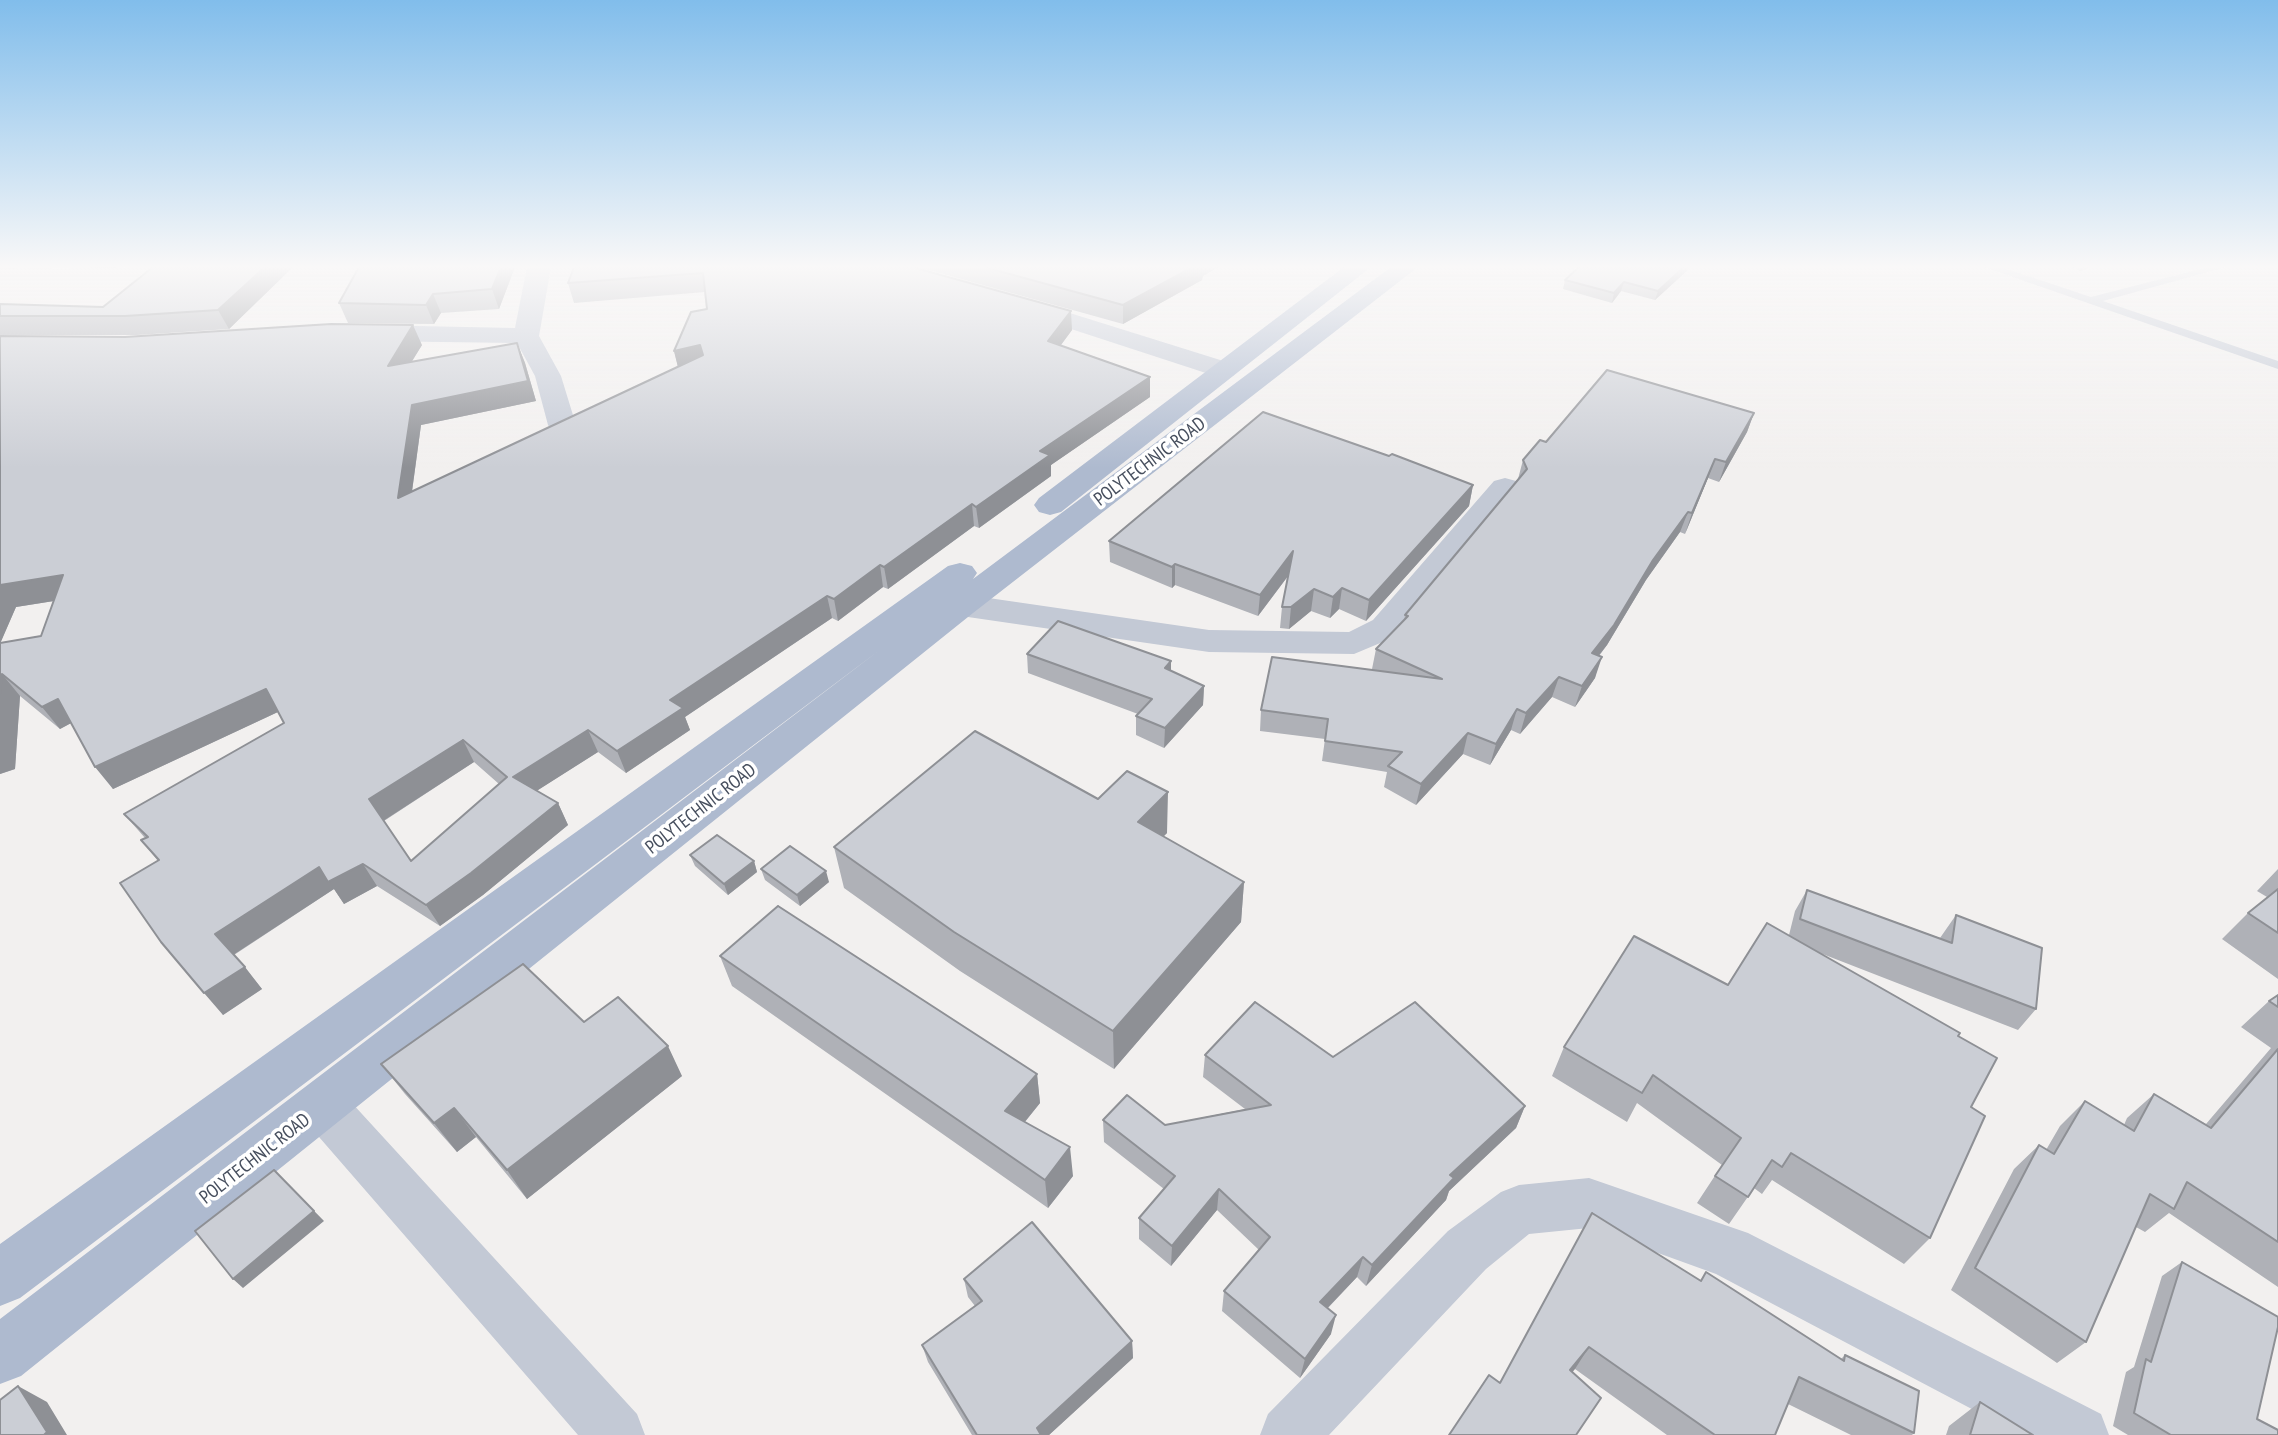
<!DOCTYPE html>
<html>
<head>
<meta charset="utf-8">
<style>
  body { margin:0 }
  canvas { display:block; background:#f2f0ef }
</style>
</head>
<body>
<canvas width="2278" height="1435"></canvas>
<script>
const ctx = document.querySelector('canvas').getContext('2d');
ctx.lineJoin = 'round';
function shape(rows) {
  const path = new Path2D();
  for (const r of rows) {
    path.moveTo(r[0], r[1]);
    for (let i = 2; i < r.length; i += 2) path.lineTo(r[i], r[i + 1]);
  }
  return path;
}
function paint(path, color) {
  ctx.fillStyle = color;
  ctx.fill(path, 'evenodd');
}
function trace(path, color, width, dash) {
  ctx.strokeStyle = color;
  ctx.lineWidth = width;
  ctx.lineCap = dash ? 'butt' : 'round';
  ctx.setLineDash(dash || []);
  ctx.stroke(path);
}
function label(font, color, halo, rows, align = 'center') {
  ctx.font = font + ' "PT Sans Narrow",sans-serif';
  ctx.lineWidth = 7;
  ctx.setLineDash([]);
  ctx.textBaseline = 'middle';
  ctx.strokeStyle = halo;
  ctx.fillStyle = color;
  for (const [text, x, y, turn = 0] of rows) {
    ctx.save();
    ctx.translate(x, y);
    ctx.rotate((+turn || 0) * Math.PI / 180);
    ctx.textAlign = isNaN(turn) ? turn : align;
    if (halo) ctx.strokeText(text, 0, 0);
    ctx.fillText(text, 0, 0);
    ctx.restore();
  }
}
const service = shape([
  [1984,267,2001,267,2091,297,2208,267,2226,267,2103,301,2278,361,2278,369,1984,267]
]);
const minor = shape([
  [527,267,551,267,539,336,561,376,576,425,572,431,562,433,552,431,548,425,535,376,517,343,366,341,357,338,353,333,357,328,366,325,515,328,527,267],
  [1025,299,1233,364,1237,370,1233,376,1215,376,1016,311,1013,306,1016,301,1025,299],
  [1505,478,1516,481,1520,487,1397,636,1354,654,1209,652,961,616,949,612,944,605,949,598,961,594,1209,630,1349,632,1373,620,1494,481,1505,478],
  [323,1084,340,1090,637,1414,645,1435,578,1435,306,1122,299,1106,306,1090,323,1084],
  [1589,1178,1748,1233,2101,1414,2109,1435,2021,1435,1716,1274,1589,1228,1529,1234,1486,1269,1329,1435,1260,1435,1268,1414,1448,1231,1501,1192,1519,1185,1589,1178]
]);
const primary = shape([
  [1344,267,1371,267,1061,512,1050,515,1039,512,1034,505,1039,498,1344,267],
  [1391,267,1418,267,973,613,21,1376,0,1384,0,1319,881,649,20,1298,0,1306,0,1244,948,566,960,563,972,566,977,573,973,579,1391,267]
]);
const wall = shape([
  [0,267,293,267,229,329,137,335,0,335,0,304,103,307,153,267,0,269],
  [515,267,499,309,441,313,434,324,348,323,339,303],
  [574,267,912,267,1072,330,1061,345,1150,397,1051,465,1051,476,979,528,974,526,888,589,883,587,838,621,832,618,685,717,690,730,626,773,598,752,536,791,558,803,568,825,483,895,440,926,377,886,344,904,334,889,234,955,262,989,223,1015,158,861,141,840,145,838,124,814,284,723,278,712,113,789,71,723,60,729,20,696,15,769,0,774,0,336,422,345,411,362,517,343,525,363,536,401,421,425,412,492,678,367,674,351,707,309,705,292,574,303,568,283],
  [54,601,41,636,0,643,16,607],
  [474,762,499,784,411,861,384,821],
  [918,267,1218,267,1203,276,1202,280,1123,324],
  [1579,267,1691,267,1655,300,1621,291,1612,303,1563,289,1565,280],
  [2072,267,2092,267,2080,271],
  [1754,413,1747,432,1719,482,1708,478,1685,534,1680,532,1646,580,1607,645,1599,656,1595,678,1575,707,1552,697,1520,734,1511,730,1490,765,1463,754,1416,805,1384,787,1387,772,1322,761,1325,739,1260,731,1261,710,1372,669,1376,649,1404,621,1405,615,1518,479,1523,460,1546,442],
  [1473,485,1469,506,1366,621,1339,609,1330,618,1311,611,1289,629,1280,628,1282,607,1288,576,1258,616,1175,585,1172,588,1110,562,1109,541],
  [1027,654,1171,661,1171,671,1204,686,1203,705,1164,748,1136,735,1136,716,1138,714,1028,673],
  [1098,799,1167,833,1163,836,1244,882,1241,922,1114,1069,960,971,844,888,834,847],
  [690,855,754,861,757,872,728,895,695,866],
  [761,869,829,882,800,906,765,880],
  [2278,869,2278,979,2222,939,2248,913,2267,897,2257,891],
  [1807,890,1940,938,1956,915,2036,1009,2018,1030,1820,953,1958,1036,1971,1107,1930,1238,1904,1264,1772,1180,1762,1194,1754,1188,1729,1224,1697,1203,1722,1165,1637,1103,1627,1122,1552,1076,1564,1047,1728,985,1789,935,1795,911],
  [720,956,1037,1074,1040,1103,1025,1122,1073,1176,1048,1208,732,986],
  [2278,995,2278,1287,2169,1213,2145,1232,2136,1227,2086,1342,2057,1363,1951,1290,2014,1169,2039,1145,2046,1150,2060,1126,2085,1101,2124,1125,2127,1118,2154,1094,2206,1124,2271,1048,2241,1027,2269,1001],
  [584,1022,682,1076,527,1199,476,1137,457,1152,405,1094,381,1064],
  [1205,1055,1333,1057,1525,1106,1516,1128,1449,1191,1446,1200,1366,1286,1357,1277,1328,1308,1331,1334,1300,1378,1222,1311,1224,1291,1259,1250,1217,1210,1171,1266,1139,1239,1139,1218,1164,1189,1104,1142,1103,1120,1165,1125,1245,1109,1203,1077],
  [2182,1262,2257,1419,2278,1435,2128,1435,2113,1426,2126,1372,2134,1367,2162,1276],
  [1706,1272,1841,1359,1845,1355,1914,1433,1912,1435,1851,1435,1788,1404,1775,1435,1667,1435,1575,1369,1500,1383,1700,1281],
  [964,1279,1132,1341,1133,1358,1049,1435,972,1435,928,1362,922,1345,975,1306,968,1297],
  [1980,1402,2033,1435,1946,1435,1949,1426]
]);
const shadedWall = shape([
  [265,267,293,267,229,329,218,310],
  [501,267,515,267,499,309,492,289],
  [1193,267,1218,267,1203,276,1202,280,1123,324,1123,305],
  [1684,267,1691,267,1655,300,1658,291],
  [2082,267,2092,267,2080,271],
  [1624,282,1621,291,1612,303,1614,293],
  [433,294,441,313,434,324,426,305],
  [1071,311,1072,330,1049,361,1048,341],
  [413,325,422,345,397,386,388,366],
  [517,343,525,363,536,401,421,425,408,520,398,498,412,405],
  [700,345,705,365,679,371,674,351],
  [1150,377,1150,397,1051,465,1051,476,979,528,976,507,1040,451],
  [1754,413,1747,432,1719,482,1726,462],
  [1715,459,1708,478,1685,534,1692,513],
  [1473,485,1469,506,1366,621,1369,600],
  [972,504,974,526,888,589,884,567],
  [1688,512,1680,532,1646,580,1607,645,1585,673,1592,653,1653,560],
  [1293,551,1291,572,1258,616,1260,595],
  [1175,564,1175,585,1172,588,1172,567],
  [880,565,883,587,838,621,834,599],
  [63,575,79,597,16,607,0,644,0,585],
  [1342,588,1339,609,1330,618,1333,597],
  [1314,589,1311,611,1289,629,1291,607],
  [827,596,832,618,685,717,690,730,626,773,617,751,670,700],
  [1602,657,1595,678,1575,707,1582,686],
  [1171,661,1171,680,1165,668],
  [2,674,20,696,15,769,0,774,0,694],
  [1559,677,1552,697,1520,734,1526,713],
  [1204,686,1203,705,1164,748,1165,728],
  [266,689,280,711,113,789,95,767],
  [58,699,75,721,60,729,42,707],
  [1517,709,1511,730,1490,765,1496,744],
  [588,730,598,752,524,799,513,777],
  [1468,733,1463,754,1416,805,1421,784],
  [463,740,474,762,383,821,369,799],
  [1168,792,1167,833,1138,863,1138,822],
  [558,803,568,825,483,895,440,926,426,905],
  [754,861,757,872,728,895,724,884],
  [363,864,377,886,344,904,334,889,233,955,215,934,319,867],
  [826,871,829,882,800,906,797,895],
  [1244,882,1241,922,1114,1069,1113,1031],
  [245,967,262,989,223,1015,204,993],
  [668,1046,682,1076,527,1199,507,1170],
  [1037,1074,1040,1103,1010,1140,1005,1111],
  [1525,1106,1516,1128,1449,1191,1446,1200,1366,1286,1372,1265,1450,1175],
  [454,1108,476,1137,457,1152,434,1123],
  [1070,1147,1073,1176,1048,1208,1045,1180],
  [274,1170,324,1221,243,1288,233,1279],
  [1219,1189,1217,1210,1171,1266,1172,1246],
  [1363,1257,1357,1277,1315,1321,1320,1302],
  [1336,1315,1331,1334,1300,1378,1305,1359],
  [1132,1341,1133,1358,1049,1435,1038,1435,1037,1428],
  [1589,1347,1575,1369,1557,1391,1570,1370],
  [18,1386,47,1402,67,1435,44,1435]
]);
const building = shape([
  [153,267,265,267,218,310,125,316,0,316,0,304,103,307,153,267],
  [359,267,501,267,492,289,433,294,426,305,339,303,359,267],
  [574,267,912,267,1071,311,1048,341,1150,377,1040,451,1050,455,976,507,972,504,884,567,880,565,834,599,827,596,670,700,683,708,617,751,588,730,513,777,558,803,471,873,426,905,363,864,328,882,319,867,215,934,245,967,204,993,161,942,120,883,159,860,141,840,148,837,124,814,284,723,266,689,95,767,58,699,42,707,2,674,0,694,0,643,41,636,63,575,0,585,0,336,125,337,331,324,413,325,388,366,517,343,528,381,412,405,398,498,703,355,700,345,674,351,691,312,707,309,703,273,568,283,574,267],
  [463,740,507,777,411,861,369,799,463,740],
  [984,267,1193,267,1123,305,984,267],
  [1579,267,1684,267,1658,291,1624,282,1614,293,1565,280,1579,267],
  [1607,370,1754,413,1726,462,1715,459,1692,513,1688,512,1653,560,1614,625,1592,653,1602,657,1582,686,1559,677,1526,713,1517,709,1496,744,1468,733,1421,784,1388,766,1402,752,1325,741,1328,719,1261,710,1272,657,1442,679,1376,649,1408,616,1405,615,1527,469,1523,460,1540,440,1546,442,1607,370],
  [1263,412,1389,456,1392,454,1473,485,1369,600,1342,588,1333,597,1314,589,1291,607,1282,607,1293,551,1260,595,1175,564,1172,567,1109,541,1263,412],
  [1058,621,1171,661,1165,668,1204,686,1165,728,1136,716,1152,699,1027,654,1058,621],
  [975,731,1098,799,1127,771,1168,792,1138,822,1244,882,1113,1031,954,932,834,847,975,731],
  [717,835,754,861,724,884,690,855,717,835],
  [790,846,826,871,797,895,761,869,790,846],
  [2278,889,2278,933,2248,913,2278,889],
  [1807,890,1952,943,1956,915,2042,948,2036,1009,1800,919,1807,890],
  [778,906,1037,1074,1005,1111,1070,1147,1045,1180,720,956,778,906],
  [1767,923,1960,1033,1958,1036,1997,1058,1971,1107,1985,1116,1930,1238,1791,1153,1782,1167,1772,1160,1748,1197,1715,1176,1741,1138,1653,1075,1642,1093,1564,1047,1634,936,1728,985,1767,923],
  [523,964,584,1022,618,997,668,1046,507,1170,454,1108,434,1123,381,1064,523,964],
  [2278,995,2278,1007,2269,1001,2278,995],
  [1255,1002,1333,1057,1415,1002,1525,1106,1450,1175,1454,1178,1372,1265,1363,1257,1320,1302,1336,1315,1305,1359,1224,1291,1270,1237,1219,1189,1172,1246,1139,1218,1175,1176,1103,1120,1127,1095,1165,1125,1271,1105,1205,1055,1255,1002],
  [2278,1049,2278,1242,2187,1182,2174,1209,2150,1194,2086,1342,1975,1268,2039,1145,2054,1154,2085,1101,2134,1131,2154,1094,2211,1128,2278,1049],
  [274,1170,314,1211,233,1279,195,1231,274,1170],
  [1592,1213,1701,1281,1706,1272,1844,1361,1845,1355,1919,1391,1914,1433,1799,1377,1775,1435,1715,1435,1589,1347,1570,1370,1601,1398,1576,1435,1449,1435,1489,1375,1500,1383,1592,1213],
  [1032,1222,1132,1341,1037,1428,1041,1435,977,1435,922,1345,982,1301,964,1279,1032,1222],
  [2182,1262,2278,1317,2278,1327,2257,1419,2278,1430,2278,1435,2171,1435,2134,1413,2146,1359,2151,1362,2182,1262],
  [18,1386,47,1432,44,1435,0,1435,0,1400,18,1386],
  [1980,1402,2033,1435,1970,1435,1980,1402]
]);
const streetNames = [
  ["POLYTECHNIC ROAD",1150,462,-37],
  ["POLYTECHNIC ROAD",701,809,-38],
  ["POLYTECHNIC ROAD",255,1159,-38]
];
paint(service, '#c3c9d5');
paint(minor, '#c3c9d5');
paint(primary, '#aebacf');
paint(wall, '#afb1b7');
paint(shadedWall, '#8e9095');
paint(building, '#cbced5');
trace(building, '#8e9095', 2);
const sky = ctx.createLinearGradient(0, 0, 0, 468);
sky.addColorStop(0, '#81bdeb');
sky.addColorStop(0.57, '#f9f8f8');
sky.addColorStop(1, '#f9f8f800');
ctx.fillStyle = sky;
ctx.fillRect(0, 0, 2278, 468);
label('19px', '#474f5e', '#fff', streetNames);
</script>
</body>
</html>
